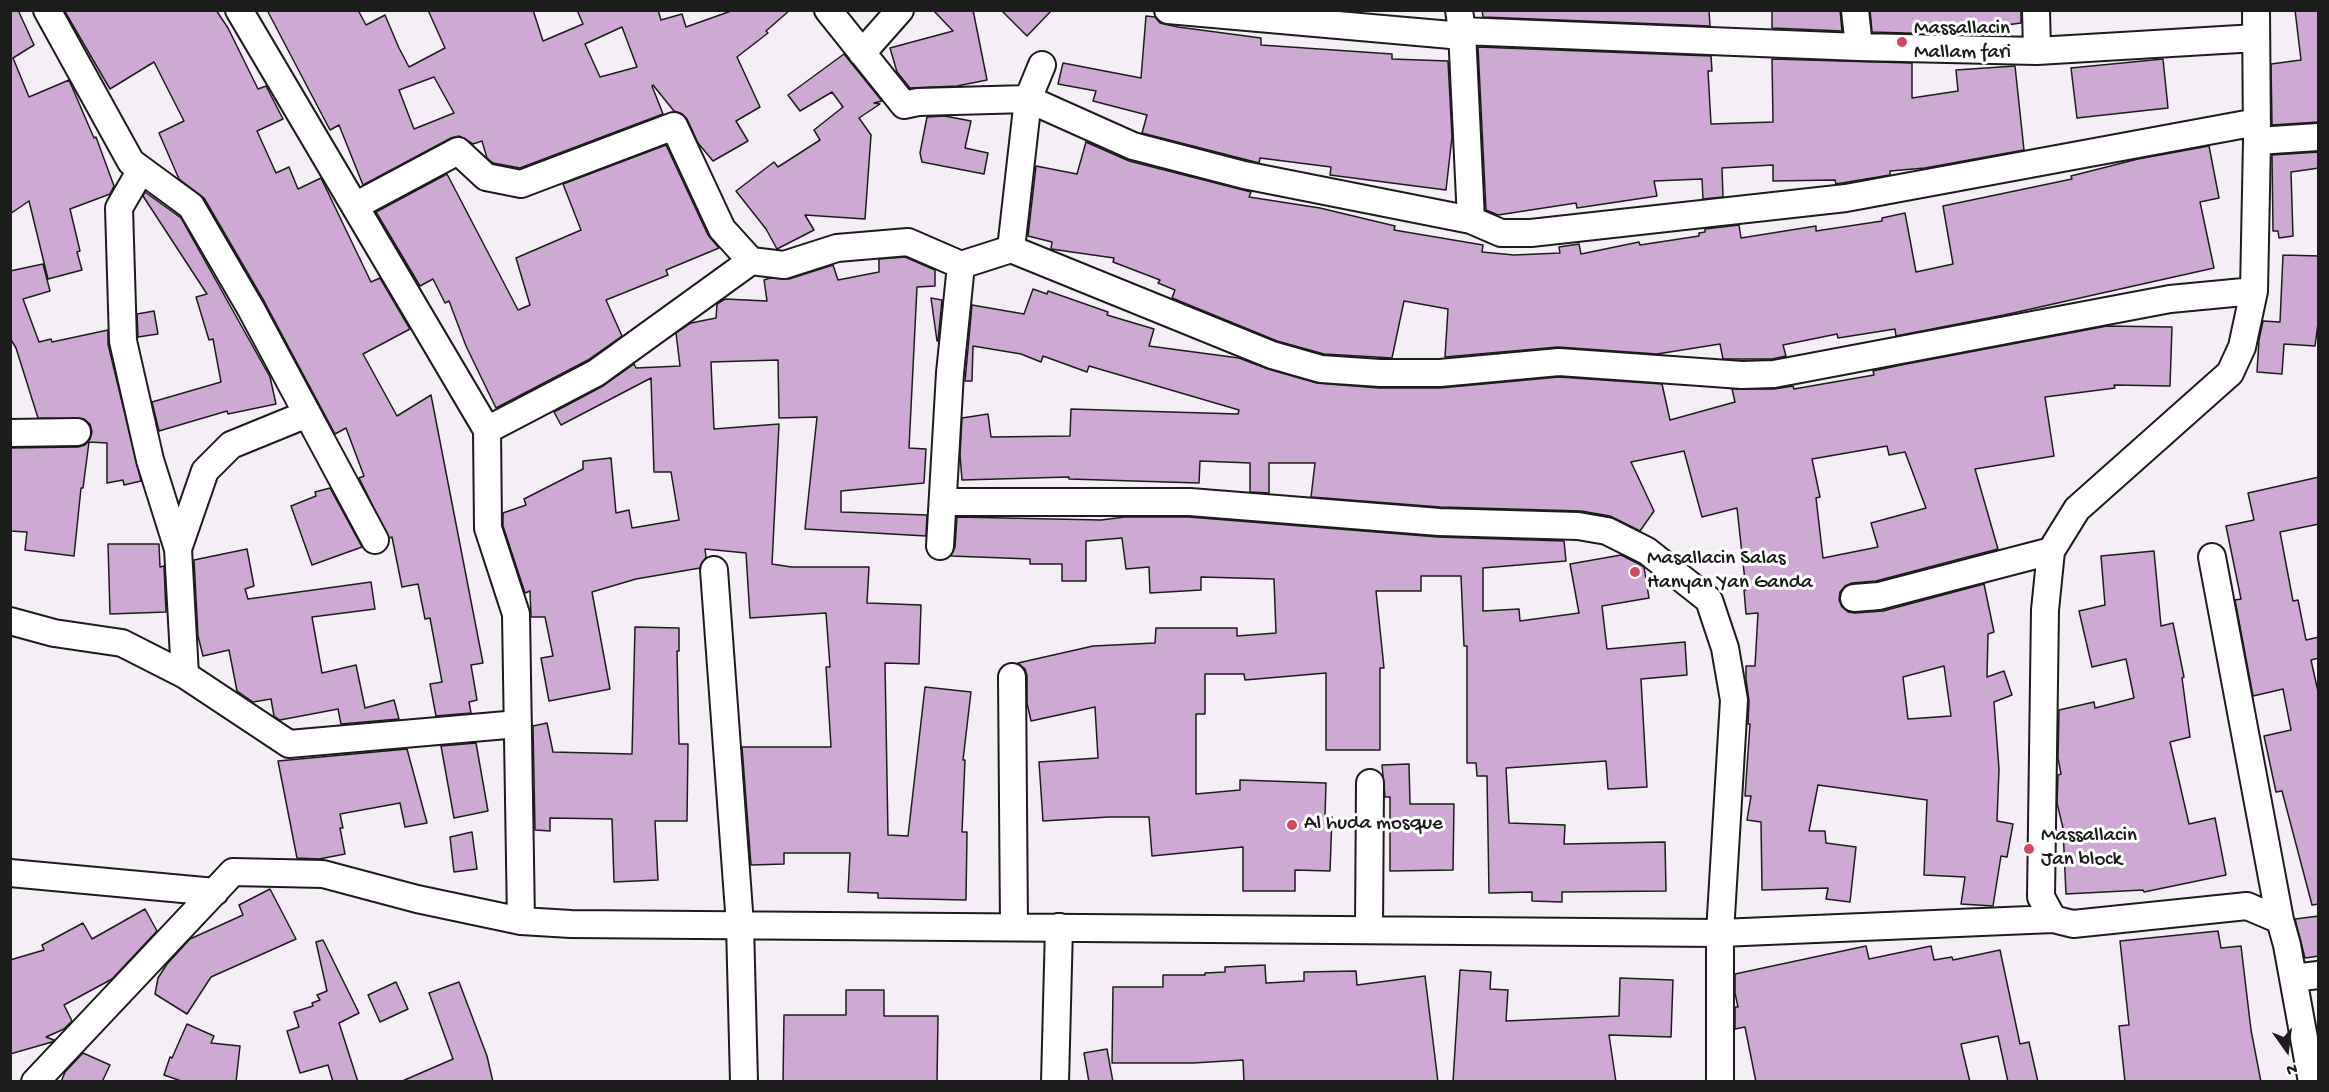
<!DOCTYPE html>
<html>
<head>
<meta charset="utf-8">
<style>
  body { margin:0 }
  #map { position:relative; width:2329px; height:1092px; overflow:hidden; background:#f5eef6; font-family:"Gochi Hand",sans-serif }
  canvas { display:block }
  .frame { position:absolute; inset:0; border:12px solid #1c1c1c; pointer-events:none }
  .north { position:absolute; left:2257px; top:1020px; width:60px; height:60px; -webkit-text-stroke:4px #fff; paint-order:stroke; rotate:166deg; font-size:16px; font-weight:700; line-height:24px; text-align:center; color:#1c1c1c }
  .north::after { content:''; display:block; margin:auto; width:21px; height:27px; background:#1c1c1c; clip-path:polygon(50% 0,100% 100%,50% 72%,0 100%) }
</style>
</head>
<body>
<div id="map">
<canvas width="2329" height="1092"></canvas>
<div class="frame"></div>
<div class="north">N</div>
</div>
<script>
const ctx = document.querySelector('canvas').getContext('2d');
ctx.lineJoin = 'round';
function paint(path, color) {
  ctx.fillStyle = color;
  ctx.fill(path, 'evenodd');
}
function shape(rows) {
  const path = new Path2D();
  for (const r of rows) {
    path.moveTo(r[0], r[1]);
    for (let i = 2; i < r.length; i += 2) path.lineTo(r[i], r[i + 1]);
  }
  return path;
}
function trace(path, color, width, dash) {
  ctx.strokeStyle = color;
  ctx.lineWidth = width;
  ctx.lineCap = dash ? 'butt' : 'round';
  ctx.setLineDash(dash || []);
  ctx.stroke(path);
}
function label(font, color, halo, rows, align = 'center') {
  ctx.font = font + ' "Gochi Hand",sans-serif';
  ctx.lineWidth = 6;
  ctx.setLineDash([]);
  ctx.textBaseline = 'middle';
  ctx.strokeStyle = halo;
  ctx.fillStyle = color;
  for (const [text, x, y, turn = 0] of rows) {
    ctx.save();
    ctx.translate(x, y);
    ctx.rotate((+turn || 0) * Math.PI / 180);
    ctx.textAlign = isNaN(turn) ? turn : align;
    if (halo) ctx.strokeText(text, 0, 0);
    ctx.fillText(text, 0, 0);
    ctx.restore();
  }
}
const building = shape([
  [10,10,18,10,34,45,13,58,29,97,69,80,94,138,96,137,114,186,110,194,70,209,80,251,77,252,82,270,48,279,29,201,10,214,10,10],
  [64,10,216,10,228,28,258,89,266,86,283,119,257,131,276,173,289,167,298,189,321,178,371,282,380,278,410,329,363,354,397,416,431,395,483,663,471,665,477,700,469,702,471,713,436,716,430,684,442,682,430,618,425,619,418,584,402,587,392,537,389,538,359,478,364,476,346,428,335,434,264,301,204,198,179,179,159,133,184,121,154,62,110,89,64,10],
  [267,10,358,10,366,25,385,15,399,48,409,67,445,48,428,10,533,10,543,41,583,24,577,10,658,10,661,20,682,14,686,27,734,10,790,10,766,31,768,33,737,57,760,107,736,121,748,141,713,161,698,143,687,119,682,114,674,111,653,85,652,86,663,114,520,168,493,163,487,158,482,141,473,144,459,136,451,138,363,185,339,125,330,130,267,10],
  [622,27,637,67,600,77,585,44,622,27],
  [434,77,454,113,414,129,399,90,434,77],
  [933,10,973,10,987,80,957,86,910,88,897,72,890,48,953,31,933,10],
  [1001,10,1052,10,1027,36,1001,10],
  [1482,10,1709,10,1710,26,1483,17,1482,10],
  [1772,10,1840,10,1842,31,1772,28,1772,10],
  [1870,10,2021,10,2021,23,1940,34,1872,32,1870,10],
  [2295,10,2319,10,2319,122,2272,125,2271,64,2301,60,2295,10],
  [1146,16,1155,17,1160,23,1178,27,1261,38,1261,45,1392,54,1392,59,1448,61,1452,137,1446,190,1330,175,1331,167,1260,158,1259,163,1142,133,1147,115,1093,101,1096,91,1058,84,1063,63,1141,78,1146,16],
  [1478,47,1711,56,1712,71,1708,71,1711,124,1773,122,1772,59,1912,63,1912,98,1958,91,1956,70,2015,66,2024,150,1925,168,1890,171,1890,175,1836,184,1835,180,1773,181,1773,165,1722,168,1723,197,1703,199,1702,179,1654,181,1657,196,1577,208,1576,203,1498,215,1486,210,1478,47],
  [844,54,882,101,874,103,880,104,859,118,871,135,865,219,805,215,814,230,777,249,766,229,736,191,774,162,778,167,820,140,814,130,843,107,832,92,800,111,788,95,844,54],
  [2163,59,2168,108,2077,118,2071,68,2163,59],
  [945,116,971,121,965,148,988,153,984,174,922,162,920,153,927,117,945,116],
  [1086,142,1129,161,1251,192,1249,197,1320,208,1395,226,1394,230,1483,245,1482,252,1514,255,1560,253,1559,247,1579,244,1581,254,1639,242,1640,245,1699,236,1699,233,1705,232,1705,229,1739,225,1741,238,1816,226,1816,231,1882,221,1882,218,1905,213,1916,272,1953,264,1943,206,2072,179,2071,176,2138,159,2209,146,2219,198,2200,202,2214,268,2004,315,1896,336,1895,329,1838,338,1837,334,1783,345,1786,356,1772,359,1723,359,1720,344,1657,354,1558,347,1445,357,1448,309,1404,301,1392,358,1324,354,1277,341,1172,298,1175,290,1158,283,1160,280,1113,262,1114,258,1051,249,1052,242,1028,236,1036,166,1077,174,1086,142],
  [666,145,708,235,719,248,666,270,668,275,606,300,622,336,588,360,496,408,466,346,449,301,445,303,433,279,420,286,376,212,447,174,518,310,530,305,516,258,581,230,563,184,666,145],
  [2319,152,2319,168,2291,172,2293,236,2279,238,2278,231,2273,231,2272,155,2319,152],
  [145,192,181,218,270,377,276,404,228,414,227,411,159,431,152,402,221,382,213,339,209,340,196,297,207,294,143,196,145,192],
  [2283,255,2319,256,2319,316,2315,346,2284,344,2282,374,2257,372,2259,340,2263,321,2280,322,2283,255],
  [905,257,935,270,935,286,917,287,909,448,926,449,924,483,841,491,841,512,927,515,926,536,805,529,817,417,779,418,778,360,711,362,714,429,779,424,772,564,791,567,869,567,867,603,921,605,919,664,885,663,888,835,908,836,925,687,971,692,963,760,965,760,962,832,967,832,966,900,878,898,878,893,848,892,850,853,784,853,784,864,751,865,742,747,831,747,826,667,830,667,826,613,750,618,746,553,705,549,706,557,700,568,636,579,592,592,610,689,549,701,541,658,553,656,545,617,531,617,530,591,525,593,503,526,503,513,526,505,524,499,583,469,583,461,611,458,616,513,629,510,632,528,679,520,671,472,654,472,651,378,561,425,554,412,603,386,634,364,636,368,680,366,676,333,691,323,716,318,717,304,725,299,767,301,764,280,770,278,789,279,833,265,838,280,879,272,879,259,905,257],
  [43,264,50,291,23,299,39,342,51,339,52,342,108,330,108,344,141,481,124,485,123,480,107,483,107,443,89,442,83,488,81,488,74,556,25,550,27,532,10,531,10,448,78,447,85,445,90,439,92,432,90,424,84,419,38,418,16,348,10,338,10,271,43,264],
  [1033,289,1047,294,1048,291,1108,312,1107,315,1154,329,1149,346,1239,358,1268,369,1317,383,1379,388,1440,388,1559,377,1662,384,1670,420,1735,402,1732,389,1774,389,1793,386,1794,389,1874,375,1873,371,1901,365,2107,326,2172,327,2170,386,2114,385,2115,388,2045,397,2054,456,1975,469,1998,549,1876,581,1852,583,1845,586,1840,592,1839,600,1842,607,1848,612,1855,613,1883,611,1984,584,1994,632,1988,634,1987,677,2004,671,2012,695,1994,702,1999,769,1997,821,2013,824,2007,857,2001,856,1993,906,1961,904,1965,877,1924,875,1927,800,1818,785,1809,831,1825,831,1826,843,1856,847,1850,902,1826,899,1828,888,1762,890,1761,822,1747,820,1751,796,1745,796,1750,724,1748,724,1749,701,1746,679,1746,666,1755,666,1758,613,1746,614,1744,590,1746,590,1737,508,1702,517,1684,451,1631,462,1654,511,1640,531,1610,516,1581,511,1440,507,1311,497,1315,463,1269,463,1269,493,1250,492,1250,463,1200,461,1199,483,1069,479,1069,477,962,480,960,455,962,418,988,414,991,437,1070,436,1071,409,1238,414,1239,410,1089,366,1087,372,1043,356,1041,362,1021,354,973,346,972,381,965,381,972,305,1024,314,1033,289],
  [1887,446,1889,455,1905,452,1926,508,1871,523,1878,547,1823,558,1816,498,1820,497,1812,459,1887,446],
  [1944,666,1951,716,1908,719,1903,677,1944,666],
  [931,298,942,300,938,341,937,341,931,298],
  [154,311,158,334,138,337,137,314,154,311],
  [2319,477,2319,524,2280,532,2293,601,2298,600,2306,640,2319,637,2319,658,2311,660,2319,696,2319,904,2312,905,2282,791,2276,792,2264,736,2291,730,2283,689,2253,696,2235,600,2241,599,2226,526,2254,520,2248,493,2319,477],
  [330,488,362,547,312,565,291,506,316,496,315,492,330,488],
  [957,517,1101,520,1125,517,1189,517,1438,537,1564,541,1566,561,1483,568,1483,611,1519,609,1520,621,1579,613,1570,564,1621,555,1639,564,1644,567,1649,598,1602,606,1607,649,1685,642,1687,675,1641,679,1647,787,1608,789,1606,761,1506,768,1509,823,1565,825,1564,844,1665,842,1666,891,1562,892,1562,902,1532,901,1532,892,1489,893,1487,776,1477,776,1476,763,1467,763,1467,646,1464,646,1461,576,1421,576,1421,591,1376,591,1384,668,1380,668,1380,750,1326,750,1326,673,1245,680,1244,674,1205,674,1205,714,1196,714,1196,794,1240,790,1240,780,1326,783,1325,817,1332,817,1330,871,1295,870,1295,891,1243,891,1243,847,1152,856,1149,817,1109,817,1043,821,1039,762,1098,758,1095,707,1031,721,1027,703,1027,676,1025,669,1018,663,1093,646,1155,643,1156,628,1237,628,1237,636,1276,633,1274,579,1201,577,1201,590,1150,593,1149,567,1126,569,1122,538,1086,541,1086,581,1062,581,1062,564,1030,564,1030,559,951,556,955,547,957,517],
  [108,544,159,544,160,567,164,566,166,612,110,614,108,544],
  [247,549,254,586,245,589,248,599,371,582,375,609,312,617,322,673,356,665,365,708,394,700,399,719,341,724,338,709,280,720,274,716,271,699,253,702,237,691,229,650,203,656,198,636,194,560,247,549],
  [2154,551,2161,626,2173,623,2184,677,2182,678,2190,737,2170,742,2189,824,2215,818,2226,875,2144,892,2143,890,2066,894,2063,828,2057,803,2058,775,2061,774,2058,758,2059,710,2094,702,2095,708,2134,698,2126,659,2092,667,2079,611,2105,605,2101,556,2154,551],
  [635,627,679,628,679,651,677,651,679,744,688,744,687,821,655,821,658,880,614,882,612,819,550,818,550,831,535,830,533,726,547,723,553,752,632,754,635,627],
  [476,743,488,811,454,818,441,746,476,743],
  [407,749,427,823,405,827,400,803,340,814,343,828,340,828,345,854,319,859,297,858,278,761,407,749],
  [1409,764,1410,804,1454,804,1453,870,1390,871,1390,797,1385,797,1382,765,1409,764],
  [472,832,477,869,454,872,450,837,472,832],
  [270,889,296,939,211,977,187,1014,155,994,158,978,167,964,190,939,243,915,239,905,270,889],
  [145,909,157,931,112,979,64,1005,72,1021,64,1029,46,1037,54,1040,52,1042,10,1054,10,960,44,950,42,945,83,923,92,939,145,909],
  [2319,916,2319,956,2305,958,2295,919,2319,916],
  [2218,931,2221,948,2241,946,2251,1030,2261,1082,2125,1082,2119,1026,2129,1025,2120,941,2218,931],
  [323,940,359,1013,339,1023,358,1082,333,1082,328,1065,300,1073,287,1031,299,1027,294,1012,313,1006,312,1003,320,1000,317,995,327,991,316,942,323,940],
  [1866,946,1869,959,1931,946,1934,960,1952,957,1953,960,2000,950,2020,1044,2029,1042,2038,1082,2008,1082,1998,1036,1961,1044,1970,1082,1756,1082,1745,1027,1735,1029,1735,1007,1738,1007,1735,993,1735,974,1866,946],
  [1265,965,1266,983,1304,981,1304,972,1356,971,1357,985,1425,976,1438,1082,1244,1082,1243,1060,1193,1063,1112,1063,1113,987,1163,987,1163,975,1205,975,1205,973,1225,972,1225,967,1265,965],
  [1460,970,1491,972,1490,989,1508,990,1506,1021,1619,1016,1620,978,1673,980,1671,1037,1609,1035,1616,1082,1453,1082,1460,970],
  [396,982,408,1009,380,1022,368,995,396,982],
  [459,982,487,1056,493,1082,400,1082,453,1059,429,993,459,982],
  [846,990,884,990,884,1016,938,1016,937,1082,783,1082,784,1015,846,1015,846,990],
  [187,1024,214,1036,211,1043,240,1046,236,1082,184,1082,164,1075,170,1057,172,1058,187,1024],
  [1107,1049,1113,1082,1089,1082,1084,1053,1107,1049],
  [83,1053,110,1065,102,1082,61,1082,65,1072,83,1053]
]);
const minor = shape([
  [47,10,131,162,191,206,251,309,375,540],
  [239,10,487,430,488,528,516,614,521,921],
  [828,10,904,105,918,102,1028,99,1133,146,1244,175,1471,220,1501,233,1531,233,1846,198,2257,122],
  [1168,10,1451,35,1462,31,1859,47,2037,51,2256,38],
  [1459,10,1462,31,1471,220],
  [1855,10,1859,47],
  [2036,10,2037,51],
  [2256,10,2257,141,2254,291,2242,347,2230,373,2077,509,2051,551,2045,610,2041,897,2053,919,2073,924,2247,906,2280,920,2287,945,2312,1082],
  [862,53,900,10],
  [2257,141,2318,137],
  [141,170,119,208,123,341,150,460,178,549,185,675],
  [355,206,458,151,486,177,521,184,674,126,722,229,751,261,784,265,837,248,908,242,961,265],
  [1011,249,1272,355,1321,369,1380,373,1440,373,1559,362,1742,375,1774,374,2170,299,2254,291],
  [487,430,596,373,751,261],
  [10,433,77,432],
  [943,502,1190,502,1439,522,1578,526,1607,531,1647,551,1709,600,1725,648,1734,700,1720,933,1720,1082],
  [940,546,950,373,961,265,1011,249,1028,99,1042,65],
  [178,549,205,471,231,445,307,414],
  [2212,557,2280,920],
  [714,570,740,925,744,1082],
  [1854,598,1879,596,2051,551],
  [10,621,54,633,122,643,185,675,289,744,518,724],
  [1012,677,1014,927],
  [10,873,215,892],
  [1369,930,1370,783],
  [2293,978,2318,975],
  [35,1082,233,872,323,874,417,899,521,921,571,924,1720,933,2053,919],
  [1055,1082,1059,927]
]);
const markers = [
  [1902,42,6,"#d1495b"],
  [1635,572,6,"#d1495b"],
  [1292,825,6,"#d1495b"],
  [2029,849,6,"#d1495b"]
];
const poiNames = [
  ["Massallacin",1914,30],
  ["Mallam fari",1914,54],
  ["Masallacin Salas",1647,560],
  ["Hanyan Yan Ganda",1647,584],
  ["Al huda mosque",1304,825],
  ["Massallacin",2041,837],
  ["Jan block",2041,861]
];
paint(building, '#cea9d3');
trace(building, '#1c1c1c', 1.5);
trace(minor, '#1c1c1c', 30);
trace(minor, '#fff', 26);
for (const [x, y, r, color] of markers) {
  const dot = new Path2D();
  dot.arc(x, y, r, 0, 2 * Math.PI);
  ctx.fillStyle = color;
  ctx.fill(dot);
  trace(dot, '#fff', 2);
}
label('21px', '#1c1c1c', '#fff', poiNames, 'left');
</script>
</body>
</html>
